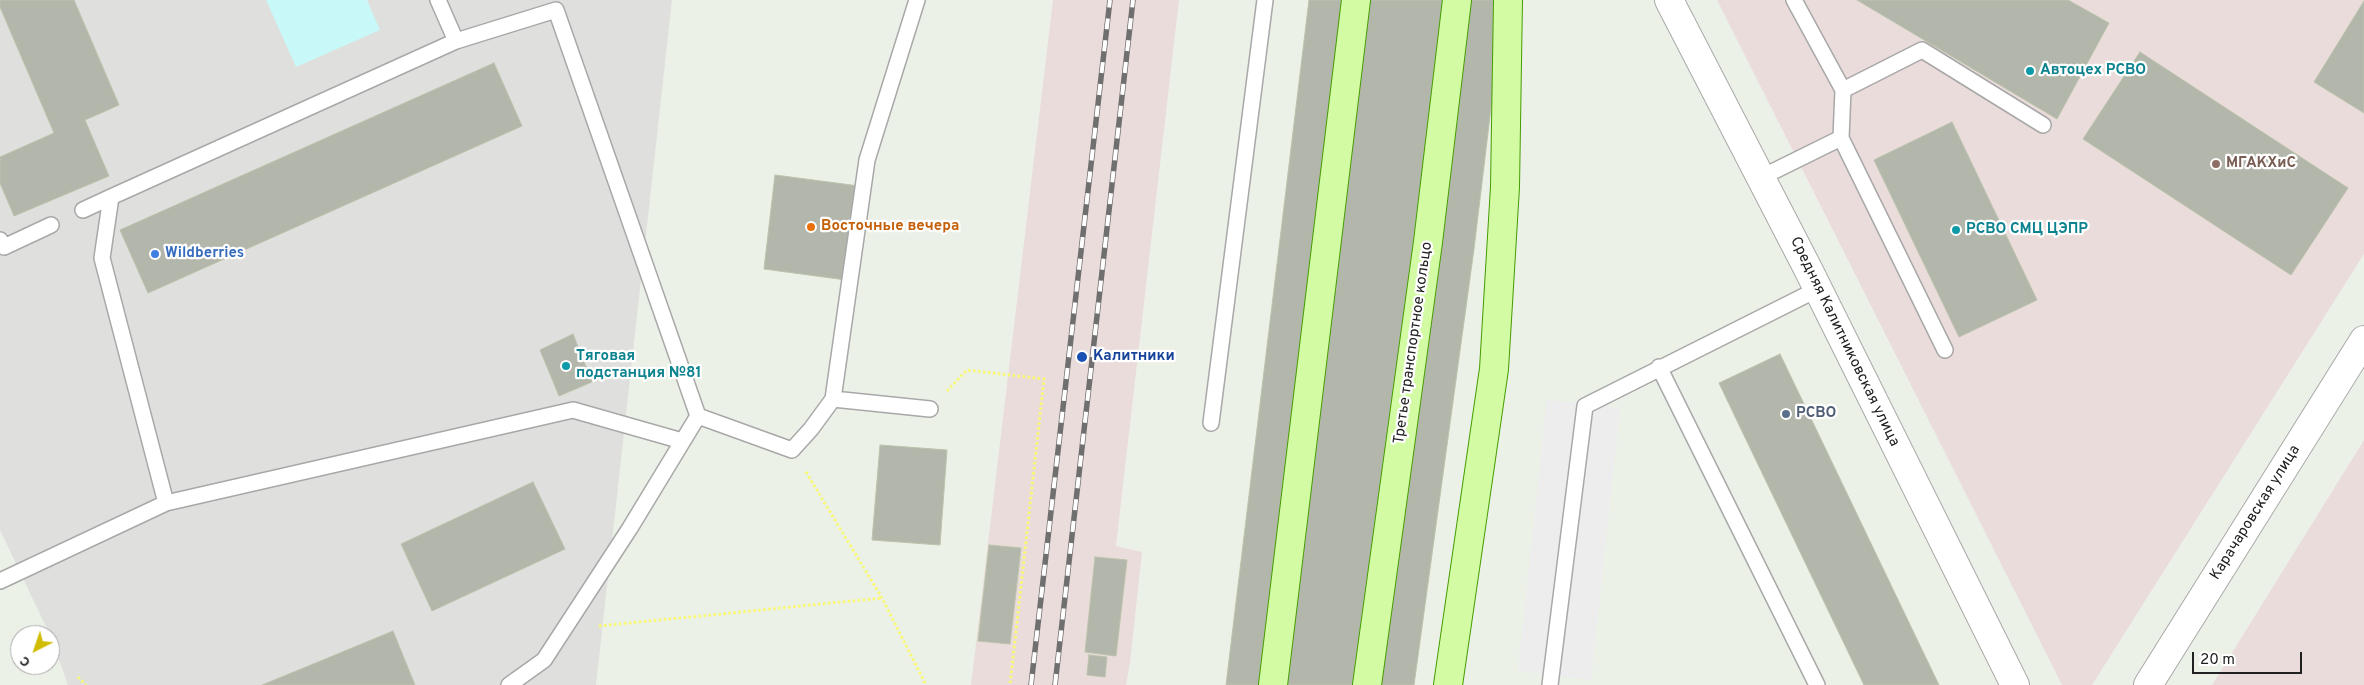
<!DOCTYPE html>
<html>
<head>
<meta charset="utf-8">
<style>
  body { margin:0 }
  #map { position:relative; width:2364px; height:685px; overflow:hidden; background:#ecf1e8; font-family:Overpass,sans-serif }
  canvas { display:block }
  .north { position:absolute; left:10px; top:625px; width:50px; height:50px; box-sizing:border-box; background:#fff; border:1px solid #a6a6a6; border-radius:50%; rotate:221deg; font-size:14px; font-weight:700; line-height:20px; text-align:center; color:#212121 }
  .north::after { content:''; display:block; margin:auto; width:18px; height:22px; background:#d0bc03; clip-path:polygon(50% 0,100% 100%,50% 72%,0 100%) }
  .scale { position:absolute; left:2192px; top:652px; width:110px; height:22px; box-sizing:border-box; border:2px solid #212121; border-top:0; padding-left:6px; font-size:15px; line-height:18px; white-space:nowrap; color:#212121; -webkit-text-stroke:4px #fff; paint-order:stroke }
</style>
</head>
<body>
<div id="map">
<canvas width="2364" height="685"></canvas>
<div class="north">С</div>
<div class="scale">20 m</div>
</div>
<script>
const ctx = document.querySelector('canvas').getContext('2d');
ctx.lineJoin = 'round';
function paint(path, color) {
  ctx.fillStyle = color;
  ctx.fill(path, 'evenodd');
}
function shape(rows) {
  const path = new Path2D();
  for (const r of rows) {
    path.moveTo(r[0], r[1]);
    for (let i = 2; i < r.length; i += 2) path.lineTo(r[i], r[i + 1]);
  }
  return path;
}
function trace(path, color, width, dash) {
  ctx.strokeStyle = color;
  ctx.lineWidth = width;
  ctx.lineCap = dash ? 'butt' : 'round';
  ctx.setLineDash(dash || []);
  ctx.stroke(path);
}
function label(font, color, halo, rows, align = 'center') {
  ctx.font = font + ' Overpass,sans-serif';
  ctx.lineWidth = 4.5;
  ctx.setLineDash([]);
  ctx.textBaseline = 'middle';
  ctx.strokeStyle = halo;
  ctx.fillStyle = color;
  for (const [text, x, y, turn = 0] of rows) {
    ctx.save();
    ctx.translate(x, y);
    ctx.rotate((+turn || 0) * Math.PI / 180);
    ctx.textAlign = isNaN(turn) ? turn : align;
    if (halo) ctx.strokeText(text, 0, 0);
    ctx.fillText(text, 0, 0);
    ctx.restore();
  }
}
const residential = shape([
  [0,0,672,0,596,685,68,685,50,635,0,530]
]);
const industrial = shape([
  [1053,0,1179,0,1116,546,1142,552,1130,663,1126,685,971,685],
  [1717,0,2364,0,2364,254,2092,685,2062,685],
  [2364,440,2364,685,2212,685]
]);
const park = shape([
  [266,0,367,0,380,30,296,67]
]);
const parking = shape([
  [1547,400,1620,408,1591,680,1518,671]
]);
const building = shape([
  [0,0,74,0,119,105,85,120,109,176,14,216,0,183,0,157,54,133,0,7,0,0],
  [1309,0,1504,0,1474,249,1414,685,1226,685,1309,0],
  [1857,0,2068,0,2109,23,2057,119,1857,0],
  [2364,1,2364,113,2314,82,2364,1],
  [2140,52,2348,188,2291,275,2083,139,2140,52],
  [494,63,522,126,148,293,120,230,494,63],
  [1952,122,2037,300,1959,337,1874,160,1952,122],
  [775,175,859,186,846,280,764,269,775,175],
  [573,334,592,382,559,396,540,350,573,334],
  [1780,354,1939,685,1864,685,1739,425,1719,383,1780,354],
  [880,445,947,450,940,545,872,540,880,445],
  [533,482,565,549,432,611,401,544,533,482],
  [989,545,1021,548,1010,644,978,641,989,545],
  [1095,557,1127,560,1116,656,1085,652,1095,557],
  [393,631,415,685,262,685,323,660,393,631],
  [1089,655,1107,657,1105,677,1087,675,1089,655]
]);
const path = shape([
  [947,391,967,370,1044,379,1010,685],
  [806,472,882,598,926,685],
  [599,626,882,598],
  [78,677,86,685]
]);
const service = shape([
  [438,0,456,41,556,10,698,416,792,450,811,429,833,399,867,160,917,0],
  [1794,0,1843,90,1841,138],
  [1843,90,1922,50,2043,125],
  [1762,177,1841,138,1945,350],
  [83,210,111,197],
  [0,240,4,247,51,225],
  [1659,367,1817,685],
  [833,399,930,409],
  [1211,423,1265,0],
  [166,503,102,258,111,197,456,41],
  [0,581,166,503,573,410,682,441],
  [509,685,544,660,630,528,698,416],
  [1550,685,1585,406,1818,289]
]);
const minor = shape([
  [2148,685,2364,340]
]);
const tertiary = shape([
  [1669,0,1808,269,2015,685]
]);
const primary = shape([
  [1273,685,1356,0],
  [1367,685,1428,242,1457,0],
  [1448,685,1494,369,1505,187,1508,0]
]);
const rail = shape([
  [1031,685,1110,0],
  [1055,685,1133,0]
]);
const markers = [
  [2030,71,5,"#0f9aa8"],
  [2216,164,5,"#8d6e63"],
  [811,227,5,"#e8710a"],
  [1956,230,5,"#0f9aa8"],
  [155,254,5,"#3f7fe0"],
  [1082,357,6,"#1a4fb4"],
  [566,366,5,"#0f9aa8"],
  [1786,414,5,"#5c6f8a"]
];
const cultureNames = [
  ["Автоцех РСВО",2040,71],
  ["РСВО СМЦ ЦЭПР",1966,230],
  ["Тяговая",576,357],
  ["подстанция №81",576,374]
];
const educationNames = [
  ["МГАКХиС",2226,164]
];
const foodNames = [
  ["Восточные вечера",821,227]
];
const shopNames = [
  ["Wildberries",165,254]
];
const streetNames = [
  ["Средняя Калитниковская улица",1844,342,64],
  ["Третье транспортное кольцо",1414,343,-82],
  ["Карачаровская улица",2256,513,-58]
];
const transitNames = [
  ["Калитники",1093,357]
];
const serviceNames = [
  ["РСВО",1796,414]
];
paint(residential, '#dfdfde');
paint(industrial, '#eadcda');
paint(park, '#c8f9f8');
paint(parking, '#ededed');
paint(building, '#b3b7ab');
trace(building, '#bbc3ab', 1);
trace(service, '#a8a8a8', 18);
trace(minor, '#a8a8a8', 30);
trace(tertiary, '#a8a8a8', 30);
trace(primary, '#459d02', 30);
trace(path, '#f8f873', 3, [2.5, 2.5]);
trace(service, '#fff', 15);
trace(minor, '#fff', 28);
trace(tertiary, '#fff', 28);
trace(primary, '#d2fba4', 28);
trace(rail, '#6f6f6f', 5.5);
trace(rail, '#fff', 4, [11]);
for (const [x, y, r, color] of markers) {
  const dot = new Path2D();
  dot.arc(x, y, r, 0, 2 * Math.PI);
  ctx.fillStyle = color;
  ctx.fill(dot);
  trace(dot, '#fff', 2);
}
label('bold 15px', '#0d838f', '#fff', cultureNames, 'left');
label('bold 15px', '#785e54', '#fff', educationNames, 'left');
label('bold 15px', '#c56008', '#fff', foodNames, 'left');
label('bold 15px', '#366cbe', '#fff', shopNames, 'left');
label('15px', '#212121', '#fff', streetNames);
label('bold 15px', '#164399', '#fff', transitNames, 'left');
label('bold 15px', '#4e5e75', '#fff', serviceNames, 'left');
</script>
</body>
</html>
